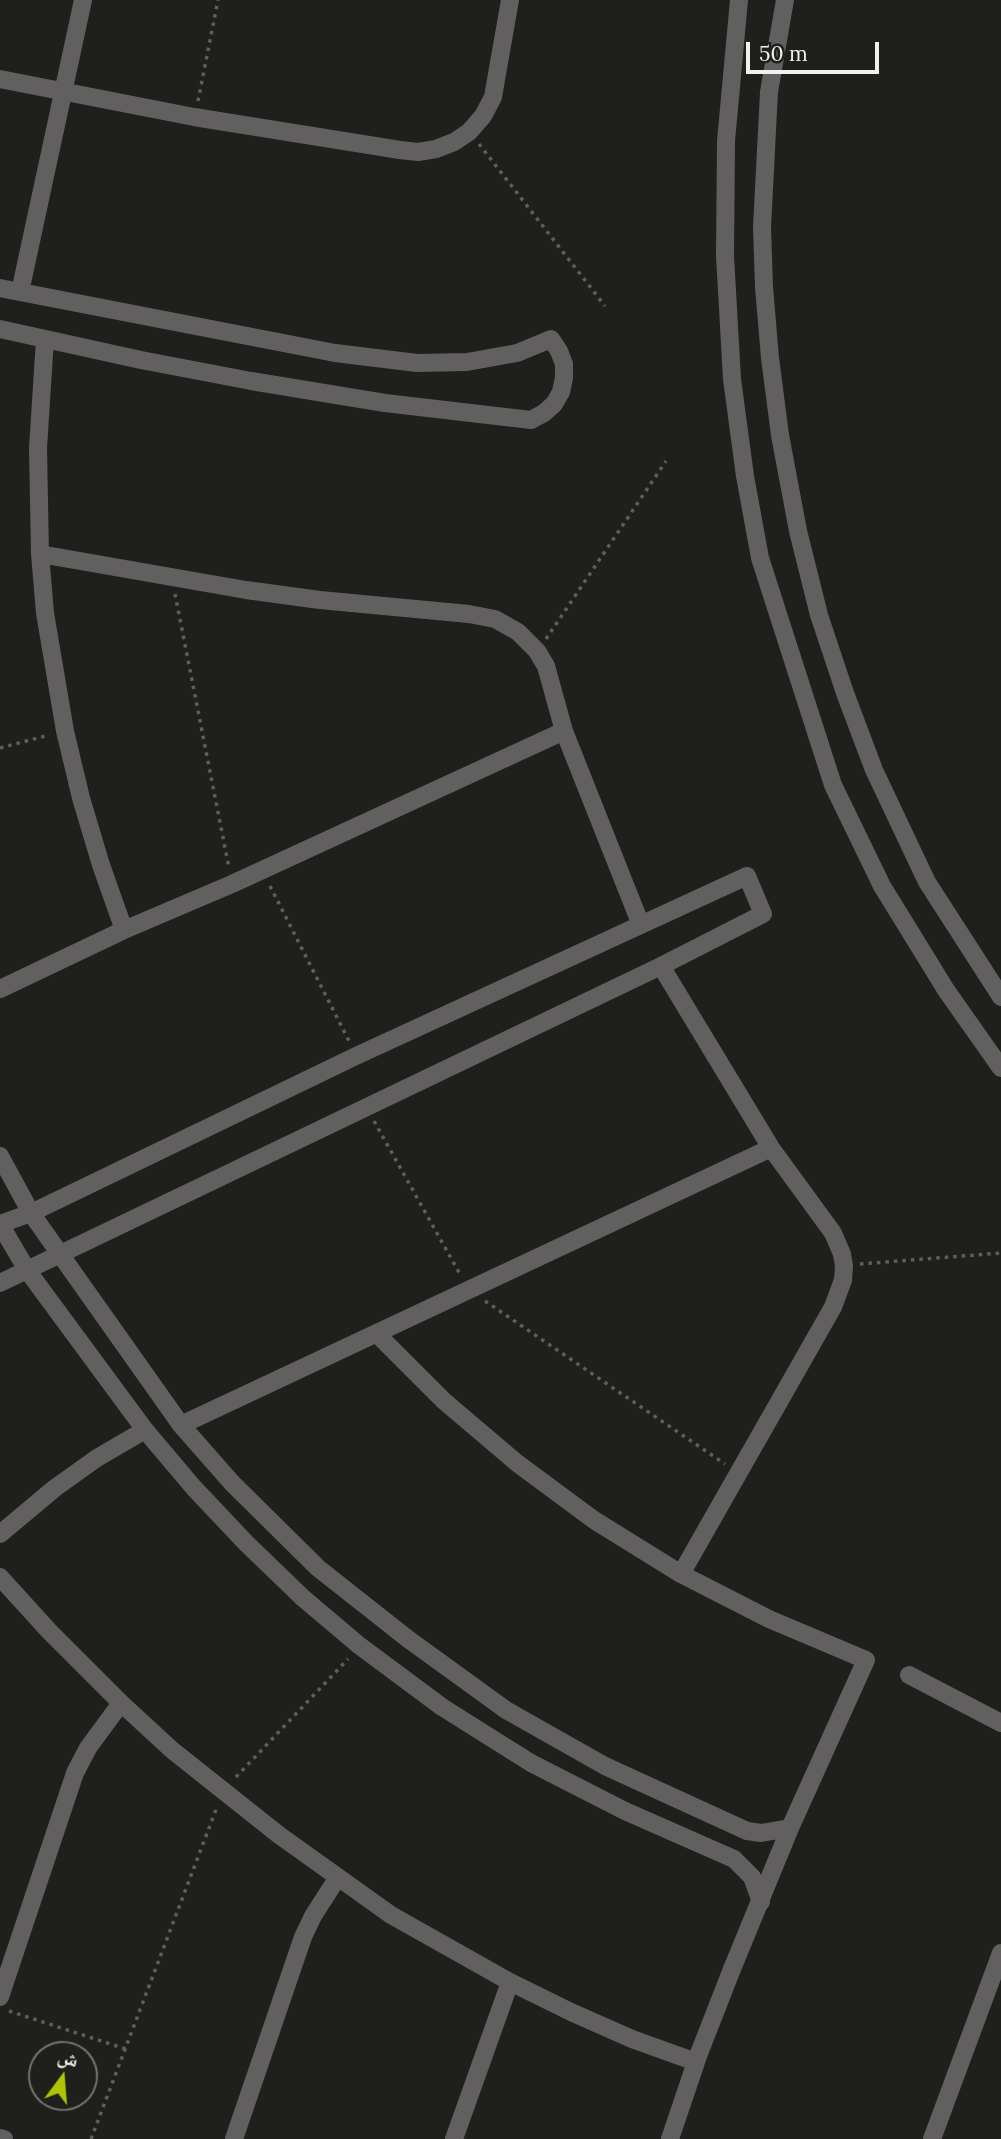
<!DOCTYPE html>
<html>
<head>
<meta charset="utf-8">
<style>
  body { margin:0 }
  #map { position:relative; width:1001px; height:2139px; overflow:hidden; background:#1f1f1b; font-family:Lora,"Noto Naskh Arabic",serif }
  canvas { display:block }
  .north { position:absolute; left:28px; top:2041px; width:70px; height:70px; box-sizing:border-box; background:#1f1f1b; border:2px solid #73736f; border-radius:50%; rotate:16deg; font-size:19px; font-weight:700; line-height:28px; text-align:center; color:#f0f0ed }
  .north::after { content:''; display:block; margin:auto; width:24px; height:32px; background:#afc504; clip-path:polygon(50% 0,100% 100%,50% 72%,0 100%) }
  .scale { position:absolute; left:746px; top:42px; width:133px; height:32px; box-sizing:border-box; border:4px solid #f0f0ed; border-top:0; padding-left:9px; font-size:21px; line-height:24px; white-space:nowrap; color:#f0f0ed; -webkit-text-stroke:5px #1f1f1b; paint-order:stroke }
</style>
</head>
<body>
<div id="map">
<canvas width="1001" height="2139"></canvas>
<div class="north">ش</div>
<div class="scale">50 m</div>
</div>
<script>
const ctx = document.querySelector('canvas').getContext('2d');
ctx.lineJoin = 'round';
function shape(rows) {
  const path = new Path2D();
  for (const r of rows) {
    path.moveTo(r[0], r[1]);
    for (let i = 2; i < r.length; i += 2) path.lineTo(r[i], r[i + 1]);
  }
  return path;
}
function trace(path, color, width, dash) {
  ctx.strokeStyle = color;
  ctx.lineWidth = width;
  ctx.lineCap = dash ? 'butt' : 'round';
  ctx.setLineDash(dash || []);
  ctx.stroke(path);
}
const path = shape([
  [198,101,218,0],
  [479,144,605,306],
  [175,594,229,868],
  [546,639,666,461],
  [0,748,49,735],
  [270,886,349,1041],
  [374,1121,461,1276],
  [860,1264,1001,1253],
  [485,1301,725,1464],
  [236,1777,348,1659],
  [9,2011,126,2049],
  [91,2139,217,1807]
]);
const minor = shape([
  [739,0,726,141,725,256,732,379,745,476,760,558,833,785,882,886,946,990,1001,1068],
  [785,0,769,92,762,227,764,287,770,358,780,435,798,531,819,615,845,693,874,770,927,882,1001,997],
  [0,79,194,117,400,150,418,152,436,149,454,142,469,132,483,116,493,97,510,0],
  [0,288,335,353,417,363,467,362,517,353,551,339,559,351,564,364,564,378,561,392,554,404,544,413,531,420,385,403,251,381,141,360,0,329],
  [20,292,83,0],
  [45,339,38,448,40,554,45,613,65,731,81,798,101,865,124,930],
  [40,554,246,590,320,600,469,614,495,619,518,632,537,651,546,666,564,731,641,925],
  [661,966,771,1148,833,1233,842,1254,844,1266,843,1280,833,1307,681,1574],
  [0,989,124,930,232,884,564,731],
  [0,1156,31,1213,181,1425,232,1483,318,1568,408,1639,506,1710,605,1766,747,1831,761,1833,790,1828],
  [0,1224,31,1213,356,1056,747,876,763,914,661,966,0,1283],
  [0,1224,27,1270,145,1430,194,1488,246,1543,302,1597,360,1646,442,1707,531,1763,625,1811,734,1859,752,1877,761,1902],
  [376,1333,444,1401,517,1463,594,1520,681,1574,769,1619,866,1660,790,1828,732,1969,698,2056,670,2139],
  [181,1425,771,1148],
  [0,1534,55,1488,97,1458,145,1430],
  [0,1577,49,1631,121,1703,172,1750,279,1835,391,1915,510,1982,571,2012,632,2039,696,2062],
  [909,1675,1001,1723],
  [0,1997,75,1773,88,1748,121,1703],
  [0,2138,4,2139],
  [234,2139,303,1937,313,1916,338,1877],
  [454,2139,510,1982],
  [932,2139,1001,1953]
]);
trace(path, '#5e5e5a', 3.5, [3.5, 5]);
trace(minor, '#615f5f', 18);
</script>
</body>
</html>
